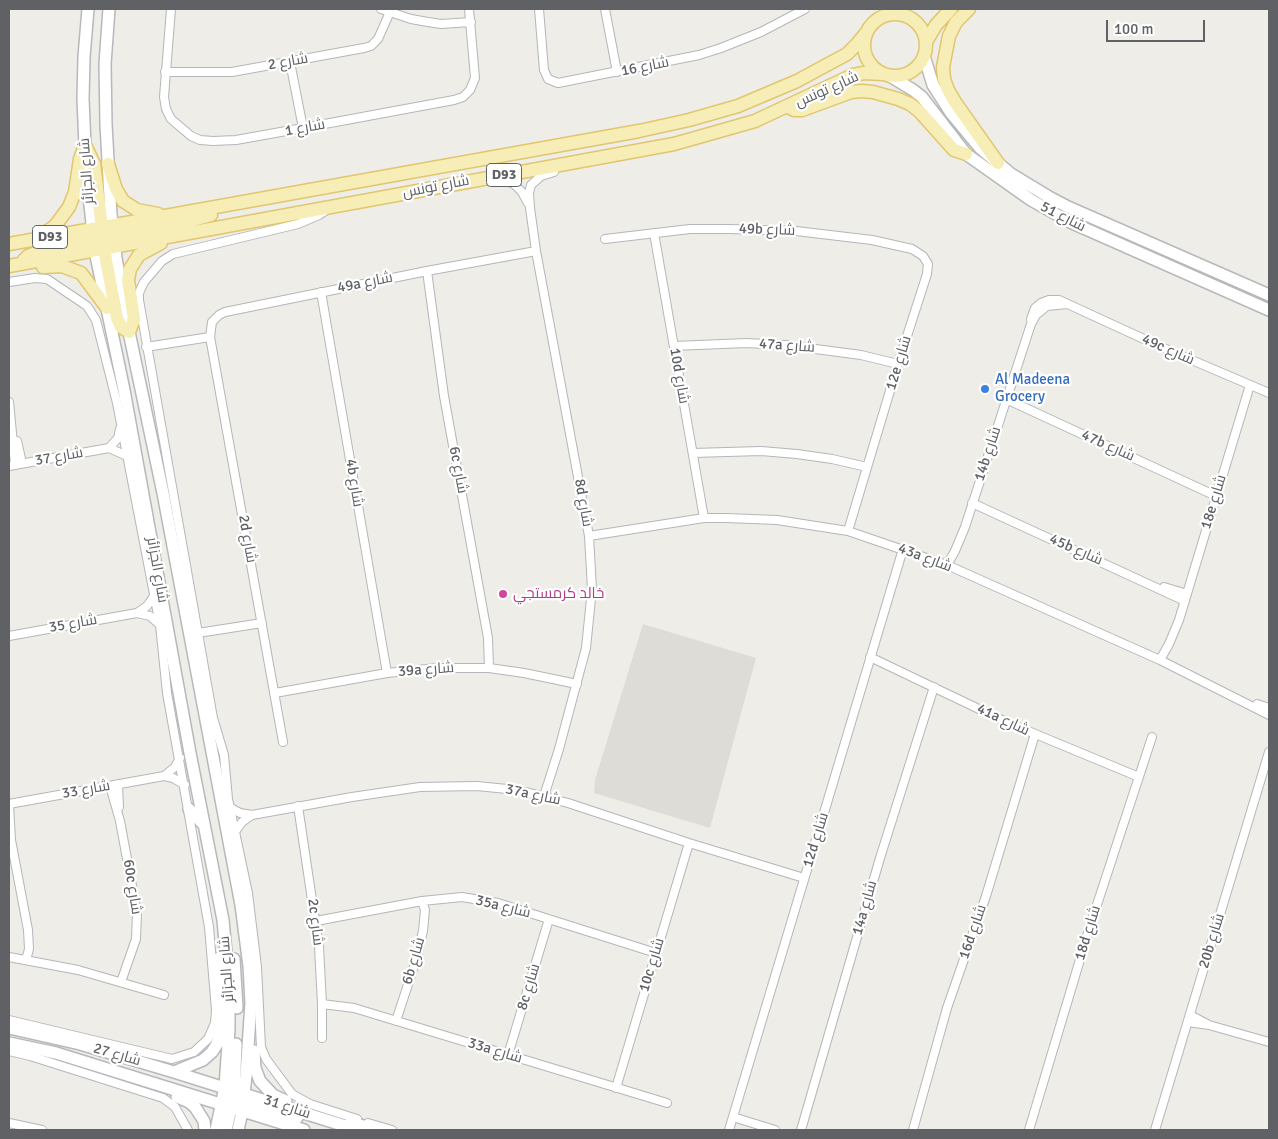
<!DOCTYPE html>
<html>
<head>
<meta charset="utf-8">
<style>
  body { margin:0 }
  #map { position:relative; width:1278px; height:1139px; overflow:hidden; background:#efede7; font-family:Signika,sans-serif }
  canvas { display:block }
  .frame { position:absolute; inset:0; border:10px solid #5f6165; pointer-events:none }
  .scale { position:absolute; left:1106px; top:20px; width:99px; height:22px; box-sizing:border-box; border:2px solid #5f6165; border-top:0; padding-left:6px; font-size:15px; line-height:18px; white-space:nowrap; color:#5f6165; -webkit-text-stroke:4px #fff; paint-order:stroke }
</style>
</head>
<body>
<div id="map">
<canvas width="1278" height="1139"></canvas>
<div class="frame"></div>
<div class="scale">100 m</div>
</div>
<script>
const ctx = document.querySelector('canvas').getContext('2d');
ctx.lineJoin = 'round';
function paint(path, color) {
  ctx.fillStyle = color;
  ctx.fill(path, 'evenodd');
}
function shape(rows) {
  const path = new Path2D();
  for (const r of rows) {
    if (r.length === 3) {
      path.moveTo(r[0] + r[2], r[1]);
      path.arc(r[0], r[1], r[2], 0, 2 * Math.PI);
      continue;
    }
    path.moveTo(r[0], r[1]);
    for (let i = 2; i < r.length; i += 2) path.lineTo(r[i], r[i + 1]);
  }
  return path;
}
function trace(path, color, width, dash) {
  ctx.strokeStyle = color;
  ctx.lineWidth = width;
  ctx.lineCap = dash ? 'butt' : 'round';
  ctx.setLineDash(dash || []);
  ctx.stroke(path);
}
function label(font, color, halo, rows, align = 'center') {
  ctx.font = font + ' Signika,Cairo,sans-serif';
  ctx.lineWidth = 4.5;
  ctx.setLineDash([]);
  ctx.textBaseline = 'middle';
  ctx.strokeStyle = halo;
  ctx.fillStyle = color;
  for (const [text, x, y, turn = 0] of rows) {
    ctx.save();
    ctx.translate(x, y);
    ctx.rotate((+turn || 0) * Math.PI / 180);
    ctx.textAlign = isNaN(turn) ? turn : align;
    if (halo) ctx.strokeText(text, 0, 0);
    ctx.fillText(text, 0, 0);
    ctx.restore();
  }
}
const education = shape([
  [643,624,756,658,710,828,594,793,595,780]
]);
const street = shape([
  [171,9,164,97,166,109,171,119,191,136,200,140,213,141,236,140,303,128,454,100,463,97,470,90,475,78,469,9],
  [381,9,411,19,428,22,441,24,471,22],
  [539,9,544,70,548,79,558,83,699,55,721,48,761,32,805,9],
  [605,9,617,72],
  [290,62,303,128],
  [165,72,232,72,364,48,371,46,378,39,390,12],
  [497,181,506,181,514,184,522,192,528,203],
  [325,211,319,215,298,224,173,254,162,261,144,282,139,293,139,300,213,718,224,755,228,799,248,893,257,967,261,1047,266,1059,292,1094,310,1104,357,1119],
  [654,233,704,518],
  [605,239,690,229,729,229,796,231,872,240,912,249,923,256,928,264,927,274,898,364,848,531],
  [427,271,444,396,488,638,489,668],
  [9,282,35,278,47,279,87,306,96,320,117,403,160,625,167,693,209,927,216,1010,215,1023,208,1039,194,1052,172,1059,9,1020],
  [321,292,387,673],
  [1031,319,1035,308,1041,303,1049,300,1059,300,1159,346,1269,393],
  [674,346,746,343,785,345,861,355,898,364],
  [146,347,210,337],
  [1006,399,1216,496],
  [9,402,15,464],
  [17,441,22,463],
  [109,448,118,438,120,429],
  [693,453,761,451,797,454,832,459,867,467],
  [9,466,109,448,127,456],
  [972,503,1185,601],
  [589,536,704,518,726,518,777,520,848,531,947,565,1160,660,1269,715],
  [947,565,955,551,965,527,1031,324,1036,315,1047,306,1067,304],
  [1164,587,1187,594],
  [137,613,147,606,154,596],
  [198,633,262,623],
  [9,636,137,613,150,616,159,624],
  [870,657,1004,721,1139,777],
  [1160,660,1169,644,1179,620,1250,385],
  [275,693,387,673,437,668,489,668,524,673,577,684],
  [1257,704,1269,708],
  [283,742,210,337,212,322,219,315,225,312,427,271,536,251],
  [164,776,175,767,180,758],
  [118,784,119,807],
  [110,786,120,821,137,913,136,939,121,982],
  [544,796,559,749,586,648,592,589,589,536,536,251,530,208,529,193,531,185,541,176,554,172],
  [9,804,164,776,173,778,185,785],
  [9,804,11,840,28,930,29,949,26,960],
  [298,806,319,947,322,1004,322,1038],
  [229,807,240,813,252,815,352,797,420,787,477,786,507,789,530,793,568,803,689,843,804,878],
  [235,832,242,822,252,815],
  [316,921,422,901,462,897,498,903,656,953],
  [9,957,78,970,164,995],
  [322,1004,354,1008,667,1103],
  [1190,1015,1209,1025],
  [396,1021,416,960,423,931,425,910,422,901],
  [1188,1022,1209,1025,1269,1042],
  [9,1051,30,1056,163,1098,175,1107,188,1130],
  [508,1055,549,919],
  [616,1088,689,843],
  [733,1117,775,1130],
  [9,1123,42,1130],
  [368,1123,392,1130],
  [729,1130,903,549],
  [801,1130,880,858,934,687],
  [913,1130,947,1008,986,896,1035,734],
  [1029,1130,1090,926,1152,737],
  [1155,1130,1269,752]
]);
const secondary = shape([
  [88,9,84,57,83,99,86,169,95,251,124,390,190,753,223,920,229,985,229,1029,225,1087,216,1130],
  [109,9,105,64,106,124,111,215,116,258,129,332,163,493,241,905,249,966,251,1003,246,1076,242,1112,238,1130],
  [924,56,933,85,951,113,980,148,1011,174,1049,197,1068,207,1269,295],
  [890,76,913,90,922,97,966,154,1031,200,1070,222,1269,310],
  [189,809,204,825],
  [234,959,237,1008],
  [9,1028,80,1044,174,1072,358,1130],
  [9,1043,56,1053,304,1130],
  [236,1044,234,1097,236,1106,242,1112],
  [254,1051,255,1068,260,1081,273,1095,286,1101],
  [174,1072,203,1060,212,1052,217,1044,221,1025,219,958],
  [177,1097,189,1102,195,1107,204,1121,205,1130],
  [236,1101,297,1118],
  [351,1122,375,1130],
  [226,1130,231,1108,231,1100]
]);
const primary = shape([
  [969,9,956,22,949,36,943,67,944,79,948,90,955,102,998,163],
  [895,45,31],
  [926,42,936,25,951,9],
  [788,107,794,110,802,110,851,92,862,91,873,92,898,99,910,104,920,112,954,150,966,154],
  [85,145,94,164,106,260,117,318,121,327,129,332,134,319,128,280,130,269,139,255,161,243],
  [108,164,116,189,123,201,137,210,158,214],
  [39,237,55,226,69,207,75,192,80,159,85,145],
  [9,244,639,131,689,120,738,106,797,81,847,54,857,44,866,33],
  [23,261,28,256,38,252,182,223,211,215],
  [9,266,674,144,755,121,853,75,864,73,883,74],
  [43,267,62,266,81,273,107,308]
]);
const markers = [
  [985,389,5,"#3f7fe0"],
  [503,594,5,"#d1479c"]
];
const shields = [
  [504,175,35],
  [50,237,35]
];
const shieldNames = [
  ["D93",504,175],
  ["D93",50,237]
];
const streetNames = [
  ["شارع 2",288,62,-10],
  ["شارع 16",645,67,-11],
  ["شارع تونس",827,90,-24],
  ["شارع 1",305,128,-10],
  ["شارع الجزائر",87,171,-94],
  ["شارع تونس",436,187,-11],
  ["شارع 51",1063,217,27],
  ["49b شارع",767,230,2],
  ["49a شارع",365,283,-11],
  ["47a شارع",787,346,4],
  ["49c شارع",1168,350,24],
  ["12e شارع",899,363,-73],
  ["10d شارع",679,376,80],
  ["47b شارع",1108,446,24],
  ["14b شارع",988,454,-72],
  ["شارع 37",59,457,-10],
  ["6c شارع",458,470,79],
  ["4b شارع",354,483,81],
  ["18e شارع",1214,502,-73],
  ["8d شارع",583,503,80],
  ["2d شارع",247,539,80],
  ["45b شارع",1076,550,24],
  ["43a شارع",925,558,21],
  ["شارع الجزائر",157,570,80],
  ["شارع 35",73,624,-10],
  ["39a شارع",426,670,-4],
  ["41a شارع",1003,720,25],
  ["شارع 33",86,790,-10],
  ["37a شارع",533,795,12],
  ["12d شارع",816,840,-73],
  ["60c شارع",132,887,81],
  ["35a شارع",503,907,14],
  ["14a شارع",865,908,-74],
  ["2c شارع",315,922,83],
  ["16d شارع",973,932,-71],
  ["18d شارع",1088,933,-73],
  ["20b شارع",1212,941,-73],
  ["6b شارع",414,961,-74],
  ["10c شارع",652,965,-73],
  ["شارع الجزائر",227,969,-94],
  ["8c شارع",529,987,-73],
  ["33a شارع",495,1051,17],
  ["شارع 27",117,1055,16],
  ["شارع 31",287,1107,18]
];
const shopNames = [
  ["Al Madeena",995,380],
  ["Grocery",995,397]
];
const hotelNames = [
  ["خالد كرمستجي",513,594]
];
paint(education, '#dedcd6');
trace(street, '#b4b6ba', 10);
trace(secondary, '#b6b8bc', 14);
trace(primary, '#e1c66e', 15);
trace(street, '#fff', 8);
trace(secondary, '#fff', 11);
trace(primary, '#f6eeb6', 12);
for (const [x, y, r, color] of markers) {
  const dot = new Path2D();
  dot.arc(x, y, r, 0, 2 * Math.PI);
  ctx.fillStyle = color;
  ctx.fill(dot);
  trace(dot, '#fff', 2);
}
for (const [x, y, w] of shields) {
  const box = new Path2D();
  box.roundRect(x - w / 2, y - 11.5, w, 23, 4);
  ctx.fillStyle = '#fff';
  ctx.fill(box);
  trace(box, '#5f6165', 1);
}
label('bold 14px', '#5f6165', null, shieldNames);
label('15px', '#5f6165', '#fff', streetNames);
label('15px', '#366cbe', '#fff', shopNames, 'left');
label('15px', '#b23c85', '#fff', hotelNames, 'left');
</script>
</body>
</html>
